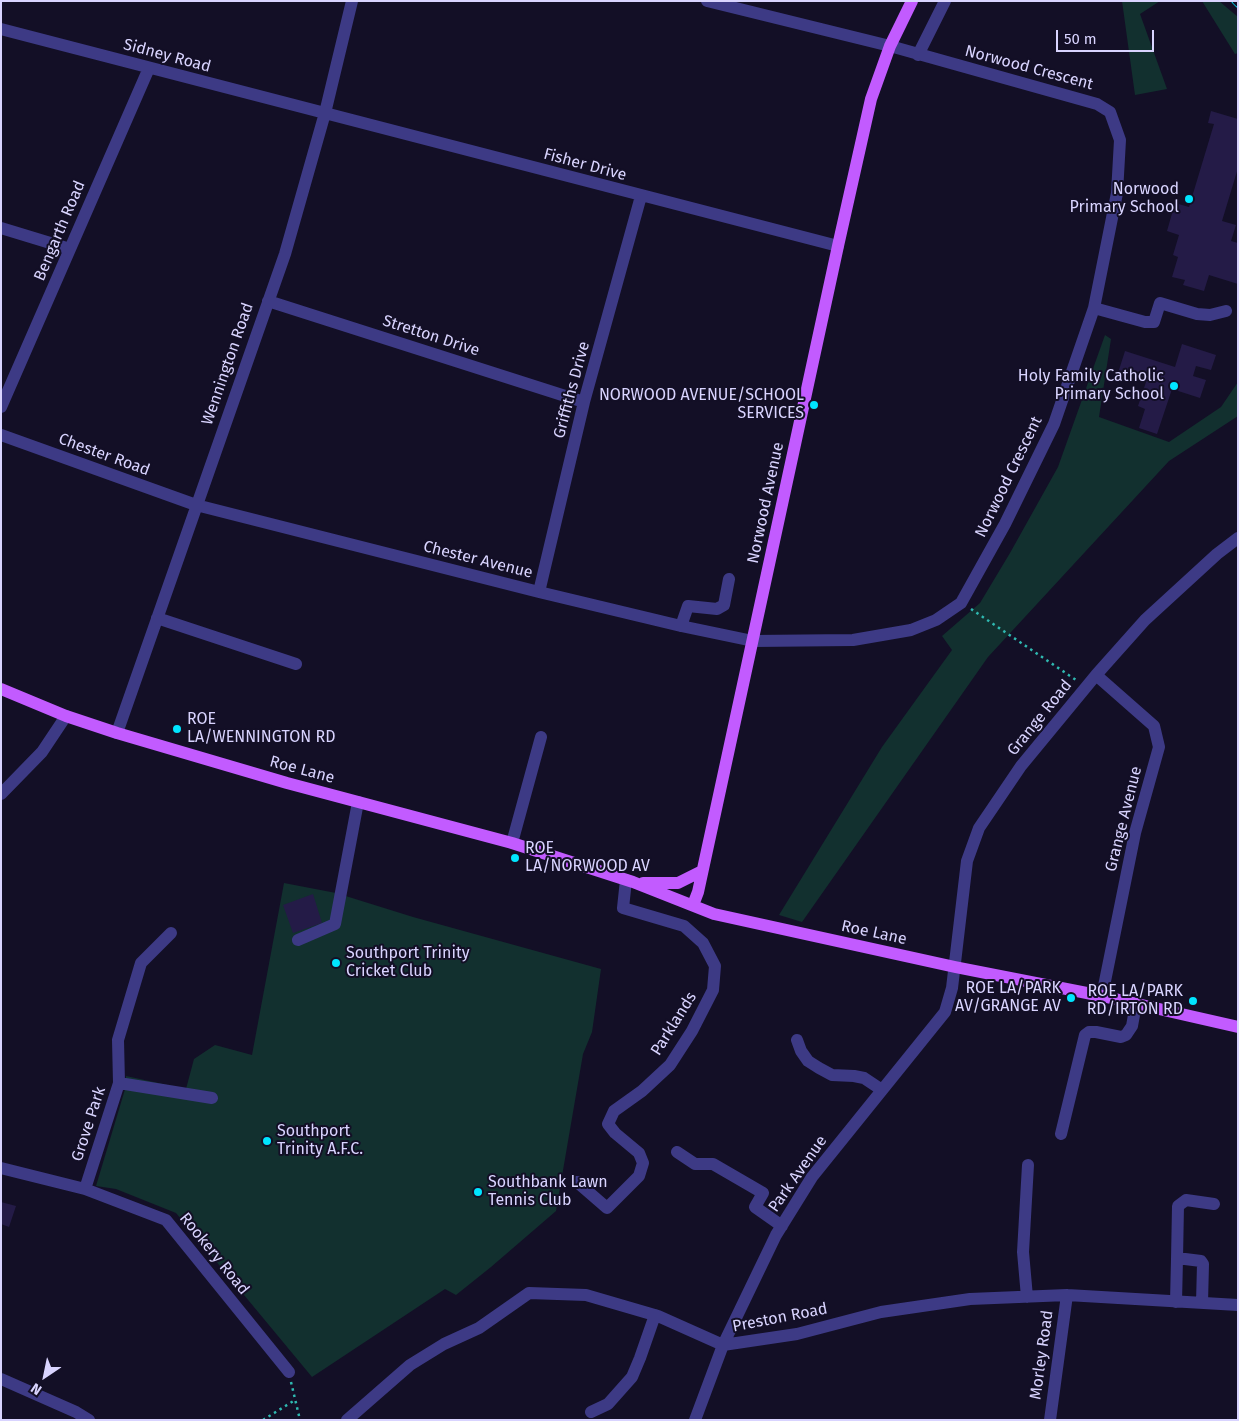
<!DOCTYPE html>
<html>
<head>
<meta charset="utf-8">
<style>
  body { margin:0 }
  #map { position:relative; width:1239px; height:1421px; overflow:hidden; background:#130f26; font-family:"Fira Sans",sans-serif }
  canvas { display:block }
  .frame { position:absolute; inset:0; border:2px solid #d9d4ff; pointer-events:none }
  .north { position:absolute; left:20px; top:1351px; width:50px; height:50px; -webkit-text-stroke:4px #130f26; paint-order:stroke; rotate:214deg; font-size:14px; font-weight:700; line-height:20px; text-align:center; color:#d9d4ff }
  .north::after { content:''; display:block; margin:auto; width:18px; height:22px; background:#d9d4ff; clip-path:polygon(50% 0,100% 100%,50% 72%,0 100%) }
  .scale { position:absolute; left:1056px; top:30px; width:98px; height:22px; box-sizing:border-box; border:2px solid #d9d4ff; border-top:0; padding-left:6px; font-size:15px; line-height:18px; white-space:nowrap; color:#d9d4ff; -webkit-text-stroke:4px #130f26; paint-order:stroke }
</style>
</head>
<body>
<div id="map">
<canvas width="1239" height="1421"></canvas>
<div class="frame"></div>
<div class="north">N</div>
<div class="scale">50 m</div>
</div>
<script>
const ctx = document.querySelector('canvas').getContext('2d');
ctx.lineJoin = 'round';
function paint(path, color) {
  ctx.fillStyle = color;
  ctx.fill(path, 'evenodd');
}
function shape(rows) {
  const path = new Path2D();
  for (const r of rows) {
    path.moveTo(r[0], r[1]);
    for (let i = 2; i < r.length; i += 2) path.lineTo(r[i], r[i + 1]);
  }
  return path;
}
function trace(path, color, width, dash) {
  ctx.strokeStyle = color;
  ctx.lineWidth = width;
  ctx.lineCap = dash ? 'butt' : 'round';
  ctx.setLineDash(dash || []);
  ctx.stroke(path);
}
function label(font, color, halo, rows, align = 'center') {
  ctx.font = font + ' "Fira Sans",sans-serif';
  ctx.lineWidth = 4;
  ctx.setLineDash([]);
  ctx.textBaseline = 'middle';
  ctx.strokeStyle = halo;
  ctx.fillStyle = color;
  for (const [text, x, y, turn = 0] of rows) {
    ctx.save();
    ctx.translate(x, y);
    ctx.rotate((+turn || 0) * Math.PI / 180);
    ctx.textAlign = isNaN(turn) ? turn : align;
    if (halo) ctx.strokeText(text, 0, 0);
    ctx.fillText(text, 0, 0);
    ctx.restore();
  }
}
const green = shape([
  [1122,1,1160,1,1140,14,1167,89,1135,95],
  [1202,1,1219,1,1238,17,1238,53,1235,54],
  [1105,335,1111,339,1099,417,1169,442,1221,407,1238,382,1238,416,1169,461,988,657,802,922,779,915,882,747,952,650,942,636,980,603,1010,553,1058,467],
  [284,883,336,893,413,917,601,969,592,1032,583,1054,556,1211,491,1267,456,1295,445,1289,312,1377,176,1213,116,1189,96,1186,126,1086,126,1076,186,1089,194,1059,215,1045,252,1055]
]);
const building = shape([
  [1211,111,1238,119,1238,168,1222,221,1236,225,1231,241,1238,243,1238,284,1209,275,1204,291,1183,285,1185,280,1172,277,1178,257,1173,255,1179,235,1167,231,1175,203,1189,207,1214,124,1208,123],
  [1182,344,1216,355,1211,370,1196,366,1193,376,1206,380,1200,398,1172,389,1157,434,1139,428,1145,409,1138,406,1146,382,1118,373,1125,351,1175,367],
  [313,894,322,923,293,933,283,905],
  [1,1202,16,1206,9,1227,1,1224]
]);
const path = shape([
  [971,609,1076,680],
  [291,1382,300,1420],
  [263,1420,295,1400]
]);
const minor = shape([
  [1,29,838,246],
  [918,55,945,1],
  [1,228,70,249],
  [268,301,584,402],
  [1094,308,1145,322,1154,322,1160,303,1197,314,1210,315,1226,311],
  [1,407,149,68],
  [1,435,196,505,539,592,681,626,753,641,853,640,911,630,936,620,961,603,1005,524,1054,424,1094,308,1117,193,1120,140,1110,112,1097,104,890,46,707,1],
  [539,592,584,402,641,196],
  [157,618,296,664],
  [681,626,688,606,717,609,724,605,729,579],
  [1096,675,1154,726,1159,747,1135,833,1102,996],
  [117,733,285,254,325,113,352,1],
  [1,794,42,752,66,716],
  [512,843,541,737],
  [298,940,335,924,358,802],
  [797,1040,801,1051,808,1061,819,1068,832,1075,854,1076,864,1078,882,1090],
  [119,1083,212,1098],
  [1061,1134,1085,1035,1089,1032,1096,1032,1121,1037,1126,1035,1132,1026,1136,1004],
  [677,1152,695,1164,713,1164,763,1193,755,1207,782,1226],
  [1,1168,85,1189,166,1220,289,1372],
  [577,1182,607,1208,639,1176,643,1163,639,1153,615,1133,608,1124,614,1111,642,1091,670,1065,692,1031,713,990,715,966,703,943,684,926,623,908,626,880],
  [85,1189,119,1083,118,1040,141,963,171,933],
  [1177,1259,1178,1206,1186,1200,1214,1204],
  [1027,1297,1023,1252,1028,1165],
  [1176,1302,1177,1259,1185,1259,1201,1261,1203,1264,1202,1303],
  [1,1379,76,1412,89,1420],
  [591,1412,608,1404,632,1377,640,1358,655,1315],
  [347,1420,410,1365,444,1344,479,1328,529,1293,586,1295,658,1316,723,1345,797,1334,881,1312,970,1299,1067,1295,1238,1305],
  [695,1420,723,1345,776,1235,812,1177,945,1012,952,988,967,861,979,828,1021,766,1096,675,1145,620,1217,554,1238,538],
  [1050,1420,1067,1295]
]);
const major = shape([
  [1,689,66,716,117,733,287,783,512,843,633,882,714,914,955,967,1102,996,1238,1027],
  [643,883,678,883,702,871],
  [693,905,698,892,838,246,871,99,890,46,912,1]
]);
const rail = shape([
  [1234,1,1238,5]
]);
const markers = [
  [1189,199,5,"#00e5ff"],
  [1174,386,5,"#00e5ff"],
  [814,405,5,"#00e5ff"],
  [177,729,5,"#00e5ff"],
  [515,858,5,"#00e5ff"],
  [336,963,5,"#00e5ff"],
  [1071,998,5,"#00e5ff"],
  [1193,1001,5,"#00e5ff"],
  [267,1141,5,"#00e5ff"],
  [478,1192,5,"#00e5ff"]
];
const streetNames = [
  ["Sidney Road",167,56,15],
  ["Norwood Crescent",1029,68,15],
  ["Fisher Drive",585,165,15],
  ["Bengarth Road",60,231,-67],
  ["Stretton Drive",431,336,18],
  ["Wennington Road",228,364,-71],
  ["Griffiths Drive",572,390,-75],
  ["Chester Road",104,455,20],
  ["Norwood Crescent",1009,477,-64],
  ["Norwood Avenue",766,503,-78],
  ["Chester Avenue",478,560,14],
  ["Grange Road",1040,718,-51],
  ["Roe Lane",302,770,15],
  ["Grange Avenue",1124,819,-76],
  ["Roe Lane",874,933,12],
  ["Parklands",674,1024,-58],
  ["Grove Park",89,1124,-72],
  ["Park Avenue",798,1174,-55],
  ["Rookery Road",214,1254,51],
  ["Preston Road",780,1318,-11],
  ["Morley Road",1042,1355,-82]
];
const poiNames = [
  ["Norwood",1179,190],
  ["Primary School",1179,208],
  ["Holy Family Catholic",1164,377],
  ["Primary School",1164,395],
  ["NORWOOD AVENUE/SCHOOL",804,396],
  ["SERVICES",804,414],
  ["ROE",187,720,"left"],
  ["LA/WENNINGTON RD",187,738,"left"],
  ["ROE",525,849,"left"],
  ["LA/NORWOOD AV",525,867,"left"],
  ["Southport Trinity",346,954,"left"],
  ["Cricket Club",346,972,"left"],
  ["ROE LA/PARK",1061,989],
  ["AV/GRANGE AV",1061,1007],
  ["ROE LA/PARK",1183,992],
  ["RD/IRTON RD",1183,1010],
  ["Southport",277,1132,"left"],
  ["Trinity A.F.C.",277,1150,"left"],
  ["Southbank Lawn",488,1183,"left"],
  ["Tennis Club",488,1201,"left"]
];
paint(green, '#12302f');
paint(building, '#241b47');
trace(path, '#2fb8b0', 2.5, [2.5, 4]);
trace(minor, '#3d3a85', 12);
trace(major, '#c25bff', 12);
trace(rail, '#00e5ff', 5.5);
trace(rail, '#130f26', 4, [11]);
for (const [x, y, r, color] of markers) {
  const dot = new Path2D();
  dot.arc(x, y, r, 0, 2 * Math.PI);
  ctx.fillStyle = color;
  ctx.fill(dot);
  trace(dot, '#130f26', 2);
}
label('16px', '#d9d4ff', '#130f26', streetNames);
label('16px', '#d9d4ff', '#130f26', poiNames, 'right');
</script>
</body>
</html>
